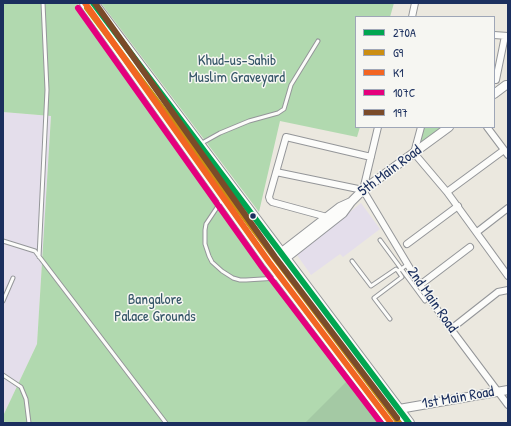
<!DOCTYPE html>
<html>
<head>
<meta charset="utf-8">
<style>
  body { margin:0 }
  #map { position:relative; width:511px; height:426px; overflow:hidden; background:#ebe8df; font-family:"Patrick Hand",sans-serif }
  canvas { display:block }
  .frame { position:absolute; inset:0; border:4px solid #1b2f5e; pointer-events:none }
  .legend { position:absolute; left:355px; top:16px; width:140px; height:112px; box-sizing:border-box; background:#f6f6f2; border:1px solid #9ea6b7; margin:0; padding:5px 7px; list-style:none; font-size:12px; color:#1b2f5e }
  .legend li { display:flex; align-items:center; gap:8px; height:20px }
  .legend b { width:20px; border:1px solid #9ea6b7 }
</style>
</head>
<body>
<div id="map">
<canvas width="511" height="426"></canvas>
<div class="frame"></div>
<ul class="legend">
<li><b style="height:5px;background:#00a651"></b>270A</li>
<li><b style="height:5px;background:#cb8e13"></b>G9</li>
<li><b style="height:5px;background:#f26522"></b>K1</li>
<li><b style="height:5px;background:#e5007d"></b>107C</li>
<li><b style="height:5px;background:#7a4b2a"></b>197</li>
</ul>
</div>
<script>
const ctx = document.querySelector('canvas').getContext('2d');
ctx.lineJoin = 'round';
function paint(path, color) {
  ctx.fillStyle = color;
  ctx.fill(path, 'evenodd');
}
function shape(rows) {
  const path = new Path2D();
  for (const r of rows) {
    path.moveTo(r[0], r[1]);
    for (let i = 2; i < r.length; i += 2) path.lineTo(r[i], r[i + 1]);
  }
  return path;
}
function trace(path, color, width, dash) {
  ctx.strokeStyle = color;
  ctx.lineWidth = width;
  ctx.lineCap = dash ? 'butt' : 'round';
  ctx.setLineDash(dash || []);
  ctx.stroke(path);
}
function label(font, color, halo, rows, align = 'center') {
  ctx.font = font + ' "Patrick Hand",sans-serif';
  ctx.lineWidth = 3;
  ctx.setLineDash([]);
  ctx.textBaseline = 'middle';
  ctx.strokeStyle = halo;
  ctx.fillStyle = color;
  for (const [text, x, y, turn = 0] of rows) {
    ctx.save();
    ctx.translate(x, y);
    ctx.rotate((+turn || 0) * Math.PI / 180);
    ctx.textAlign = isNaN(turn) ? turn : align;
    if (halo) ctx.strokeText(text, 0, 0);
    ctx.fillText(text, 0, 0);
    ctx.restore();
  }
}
const built = shape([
  [3,112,51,116,37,344,3,416],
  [361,203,380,229,343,257,340,254,311,275,297,255]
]);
const green = shape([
  [3,3,77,3,286,298,382,423,3,423,3,416,37,344,51,116,3,112],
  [101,3,394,3,390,17,356,17,356,127,360,127,357,137,280,121,259,212],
  [424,127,444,127,419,146]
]);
const forest = shape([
  [348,380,383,423,305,423]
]);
const service = shape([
  [202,143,220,133,249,121,278,113,284,109,291,85,318,41],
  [222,200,206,224,205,230,205,244,209,256,212,262,222,271,233,278,240,280,246,280,278,278],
  [380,240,425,301],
  [3,241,35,251,166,423],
  [39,257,47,90,43,3],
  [352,261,371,286,396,269,398,271],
  [3,301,13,278],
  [390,319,374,298,402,277,398,271,407,265],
  [3,375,21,387,26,399,29,423]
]);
const minor = shape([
  [412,17,415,3],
  [494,35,508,36],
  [496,80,505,36],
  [421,127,414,153,447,192,508,276],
  [487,127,508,155],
  [276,172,363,190],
  [363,190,420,285,451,329,508,405],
  [363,190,378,127],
  [447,192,504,150],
  [327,217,272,202,270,200,269,197,286,137,371,157],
  [477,232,508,208],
  [407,244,458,206],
  [420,285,470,247],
  [451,329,498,292,508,290]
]);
const tertiary = shape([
  [494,94,506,85,508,85],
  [269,262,340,207,351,202],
  [273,268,343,213,351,202,363,190,449,127],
  [385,414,399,409,508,390]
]);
const primary = shape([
  [85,3,269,262,391,423],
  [93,3,409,423]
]);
const bus1 = shape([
  [93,3,409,423]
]);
const bus2 = shape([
  [87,8,399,423]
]);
const bus3 = shape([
  [85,3,269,262,391,423]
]);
const bus4 = shape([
  [78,8,262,267,381,423]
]);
const bus5 = shape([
  [95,3,275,257,397,418]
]);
const markers = [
  [253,216,3.5,"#1b2f5e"]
];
const parkNames = [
  ["Khud-us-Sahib",237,61],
  ["Muslim Graveyard",237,78],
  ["Bangalore",155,300],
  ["Palace Grounds",155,317]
];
const streetNames = [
  ["5th Main Road",390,171,-37],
  ["2nd Main Road",432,300,55],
  ["1st Main Road",458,398,-10]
];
paint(built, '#e4deeb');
paint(green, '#b1d9af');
paint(forest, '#a4c9a4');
trace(service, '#949699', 5);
trace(minor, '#949699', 8);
trace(tertiary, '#949699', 10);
trace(primary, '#949699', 12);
trace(service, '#fcfcfa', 3);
trace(minor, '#fcfcfa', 6);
trace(tertiary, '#fcfcfa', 8);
trace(primary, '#fcfcfa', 10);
trace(bus1, '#00a651', 6);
trace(bus2, '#cb8e13', 6);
trace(bus3, '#f26522', 6);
trace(bus4, '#e5007d', 6);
trace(bus5, '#7a4b2a', 6);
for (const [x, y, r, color] of markers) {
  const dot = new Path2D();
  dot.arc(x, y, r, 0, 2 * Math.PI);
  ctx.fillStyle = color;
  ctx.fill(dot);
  trace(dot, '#f6f6f2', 1.5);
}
label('15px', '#355668', '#f6f6f2', parkNames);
label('15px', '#1b2f5e', '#f6f6f2', streetNames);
</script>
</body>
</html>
